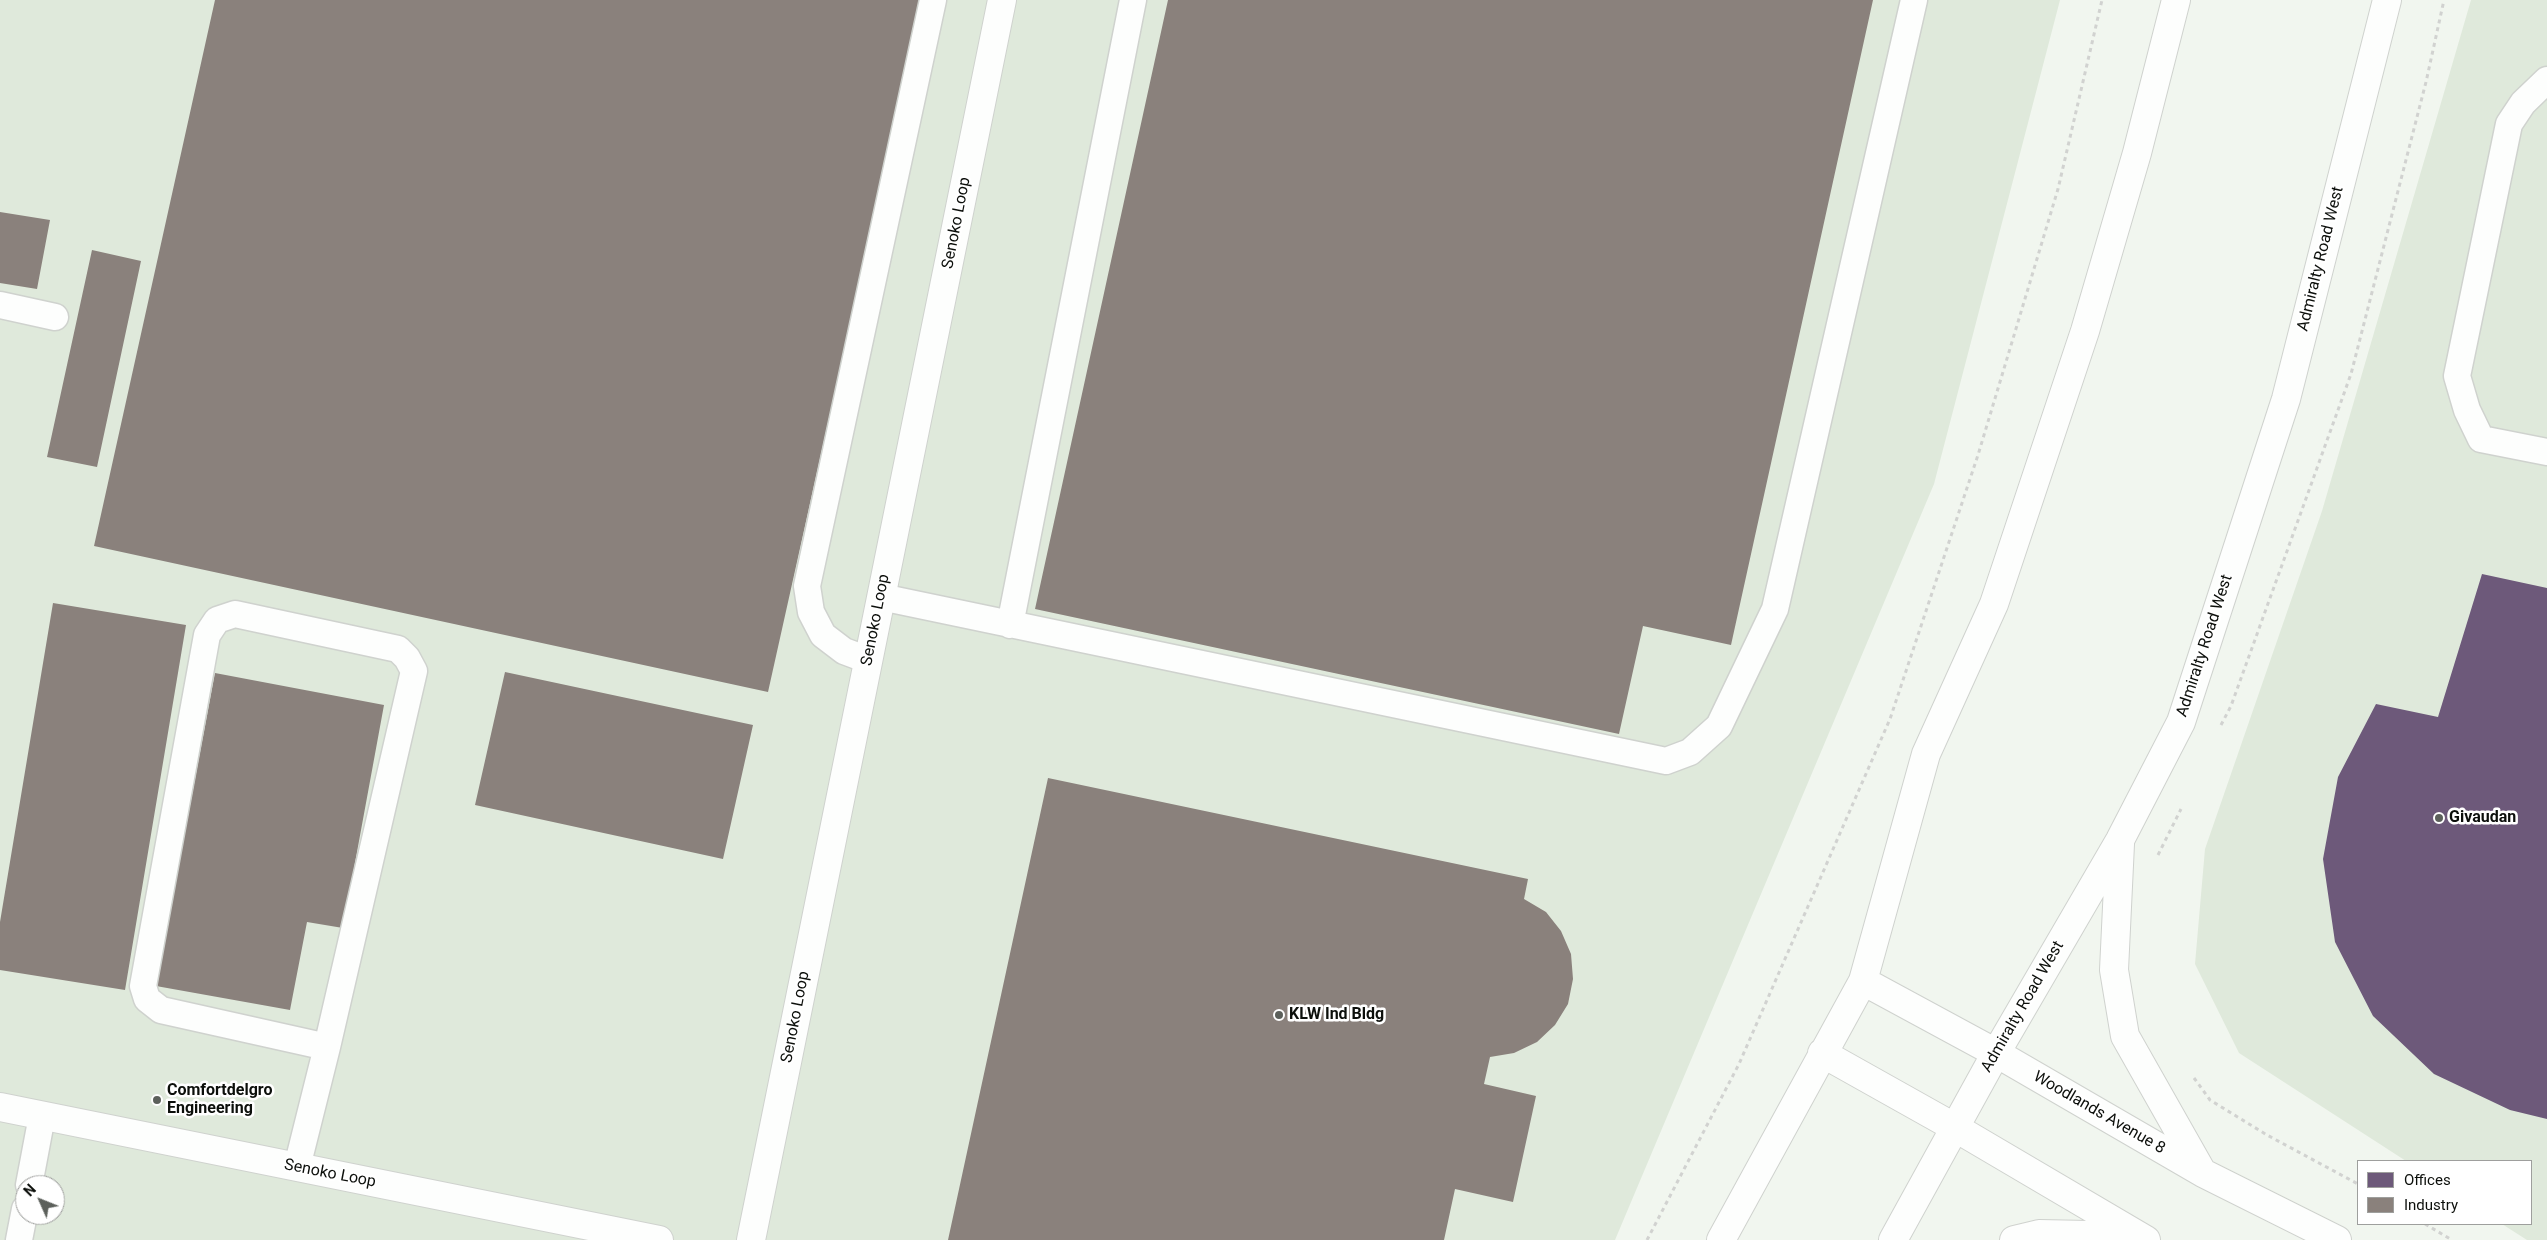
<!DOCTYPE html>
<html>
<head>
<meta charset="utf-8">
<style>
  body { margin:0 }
  #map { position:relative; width:2547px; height:1240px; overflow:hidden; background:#f1f6ef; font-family:Roboto,sans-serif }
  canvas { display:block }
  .legend { position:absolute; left:2357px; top:1160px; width:175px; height:65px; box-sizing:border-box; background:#fff; border:1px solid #9e9f9d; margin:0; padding:6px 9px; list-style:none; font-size:15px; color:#0c0f0b }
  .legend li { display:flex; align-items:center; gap:10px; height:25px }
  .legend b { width:25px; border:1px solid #9e9f9d }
  .north { position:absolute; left:15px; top:1175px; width:50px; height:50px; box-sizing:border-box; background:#fff; border:1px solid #9e9f9d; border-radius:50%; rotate:314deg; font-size:14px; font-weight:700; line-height:20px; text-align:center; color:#0c0f0b }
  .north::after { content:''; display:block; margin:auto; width:18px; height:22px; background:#5c605b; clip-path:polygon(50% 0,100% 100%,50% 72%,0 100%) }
</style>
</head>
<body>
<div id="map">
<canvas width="2547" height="1240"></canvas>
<ul class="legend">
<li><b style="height:14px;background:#6d597a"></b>Offices</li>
<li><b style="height:14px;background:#8a817c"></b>Industry</li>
</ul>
<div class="north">N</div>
</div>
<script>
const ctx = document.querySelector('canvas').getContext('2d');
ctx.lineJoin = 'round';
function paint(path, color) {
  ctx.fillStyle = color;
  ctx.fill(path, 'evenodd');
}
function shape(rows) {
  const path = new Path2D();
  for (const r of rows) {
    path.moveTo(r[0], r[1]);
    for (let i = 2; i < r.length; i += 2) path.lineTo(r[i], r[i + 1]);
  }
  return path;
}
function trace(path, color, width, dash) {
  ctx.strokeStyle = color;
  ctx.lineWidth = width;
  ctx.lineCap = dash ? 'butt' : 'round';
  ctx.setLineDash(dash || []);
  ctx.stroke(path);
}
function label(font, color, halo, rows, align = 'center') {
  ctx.font = font + ' Roboto,sans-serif';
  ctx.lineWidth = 5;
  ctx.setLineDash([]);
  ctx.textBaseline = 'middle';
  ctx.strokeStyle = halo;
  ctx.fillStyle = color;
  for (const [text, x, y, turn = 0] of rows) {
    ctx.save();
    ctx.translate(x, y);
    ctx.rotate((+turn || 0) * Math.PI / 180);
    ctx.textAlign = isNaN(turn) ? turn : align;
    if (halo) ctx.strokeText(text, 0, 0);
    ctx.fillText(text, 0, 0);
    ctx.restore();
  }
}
const built = shape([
  [0,0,2060,0,1934,484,1615,1240,0,1240],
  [25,1185,55,1185,55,1215,25,1215],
  [2471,0,2547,0,2547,1240,2527,1240,2502,1224,2531,1224,2531,1161,2406,1161,2239,1053,2195,964,2205,849,2322,511]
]);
const offices = shape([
  [2482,574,2547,588,2547,1119,2510,1110,2434,1074,2373,1016,2335,942,2323,859,2338,777,2376,704,2438,717]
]);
const industry = shape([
  [215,0,922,0,768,692,94,546],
  [1168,0,1873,0,1731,645,1643,626,1619,734,1035,609],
  [0,212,50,220,37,289,0,283],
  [92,250,141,261,97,467,47,457],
  [53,603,186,625,125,990,0,970,0,922],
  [505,672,753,725,723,859,475,805],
  [215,673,384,705,343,928,307,922,290,1010,156,986],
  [1048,778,1528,879,1524,899,1546,912,1561,931,1571,954,1573,979,1568,1004,1555,1025,1537,1042,1514,1053,1490,1057,1484,1084,1536,1096,1513,1202,1455,1189,1444,1240,948,1240]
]);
const path = shape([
  [2221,725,2231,706,2351,374,2426,82,2444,0],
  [2158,855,2181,809],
  [2194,1078,2210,1100,2267,1135,2358,1184],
  [2425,1224,2452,1240],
  [1647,1240,1739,1064,1890,719,1978,455,2058,189,2102,0]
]);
const service = shape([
  [2547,80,2523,103,2509,124,2457,376,2467,410,2481,439,2547,452],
  [0,305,55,317],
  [881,597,1666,761,1690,752,1719,726,1775,609,1914,0],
  [1010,625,1133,0],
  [868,660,844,651,823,635,811,612,807,586,933,0],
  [297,1167,327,1047,414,671,407,658,398,649,235,614,217,620,207,635,143,986,147,999,161,1010,327,1047],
  [29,1185,42,1116],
  [19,1240,25,1209]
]);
const minor = shape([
  [0,1107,659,1240],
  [751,1240,1002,0]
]);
const primary = shape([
  [2120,844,2114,970,2125,1036,2202,1172],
  [1863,981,1996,1053,2203,1173,2337,1240],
  [1822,1053,1954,1127,2146,1240],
  [1721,1240,1863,981,1926,754,1994,604,2085,331,2137,153,2176,0],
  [1893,1240,1996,1053,2120,840,2181,722,2286,399,2387,0],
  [2014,1240,2039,1234,2138,1236]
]);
const markers = [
  [2439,818,5,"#5c605b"],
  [1279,1015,5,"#5c605b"],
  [157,1100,5,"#5c605b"]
];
const streetNames = [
  ["Senoko Loop",957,223,-79],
  ["Admiralty Road West",2321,259,-76],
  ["Senoko Loop",876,620,-79],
  ["Admiralty Road West",2205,646,-72],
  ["Admiralty Road West",2023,1007,-60],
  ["Senoko Loop",796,1017,-79],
  ["Woodlands Avenue 8",2099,1113,30],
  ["Senoko Loop",330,1174,11]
];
const poiNames = [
  ["Givaudan",2449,818],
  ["KLW Ind Bldg",1289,1015],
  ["Comfortdelgro",167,1091],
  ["Engineering",167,1109]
];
paint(built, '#dfe9db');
paint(offices, '#6d597a');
paint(industry, '#8a817c');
trace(service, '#cfd2ce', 29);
trace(minor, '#cfd2ce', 30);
trace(primary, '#cfd2ce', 30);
trace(path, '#d1d2d0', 3, [4, 4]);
trace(service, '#fdfefd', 26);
trace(minor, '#fdfefd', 28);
trace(primary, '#fdfefd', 28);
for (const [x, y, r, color] of markers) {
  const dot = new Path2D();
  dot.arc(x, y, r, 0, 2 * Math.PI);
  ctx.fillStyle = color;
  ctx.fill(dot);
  trace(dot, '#fff', 2);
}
label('16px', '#0c0f0b', '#fff', streetNames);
label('bold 16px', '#0c0f0b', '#fff', poiNames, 'left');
</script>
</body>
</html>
